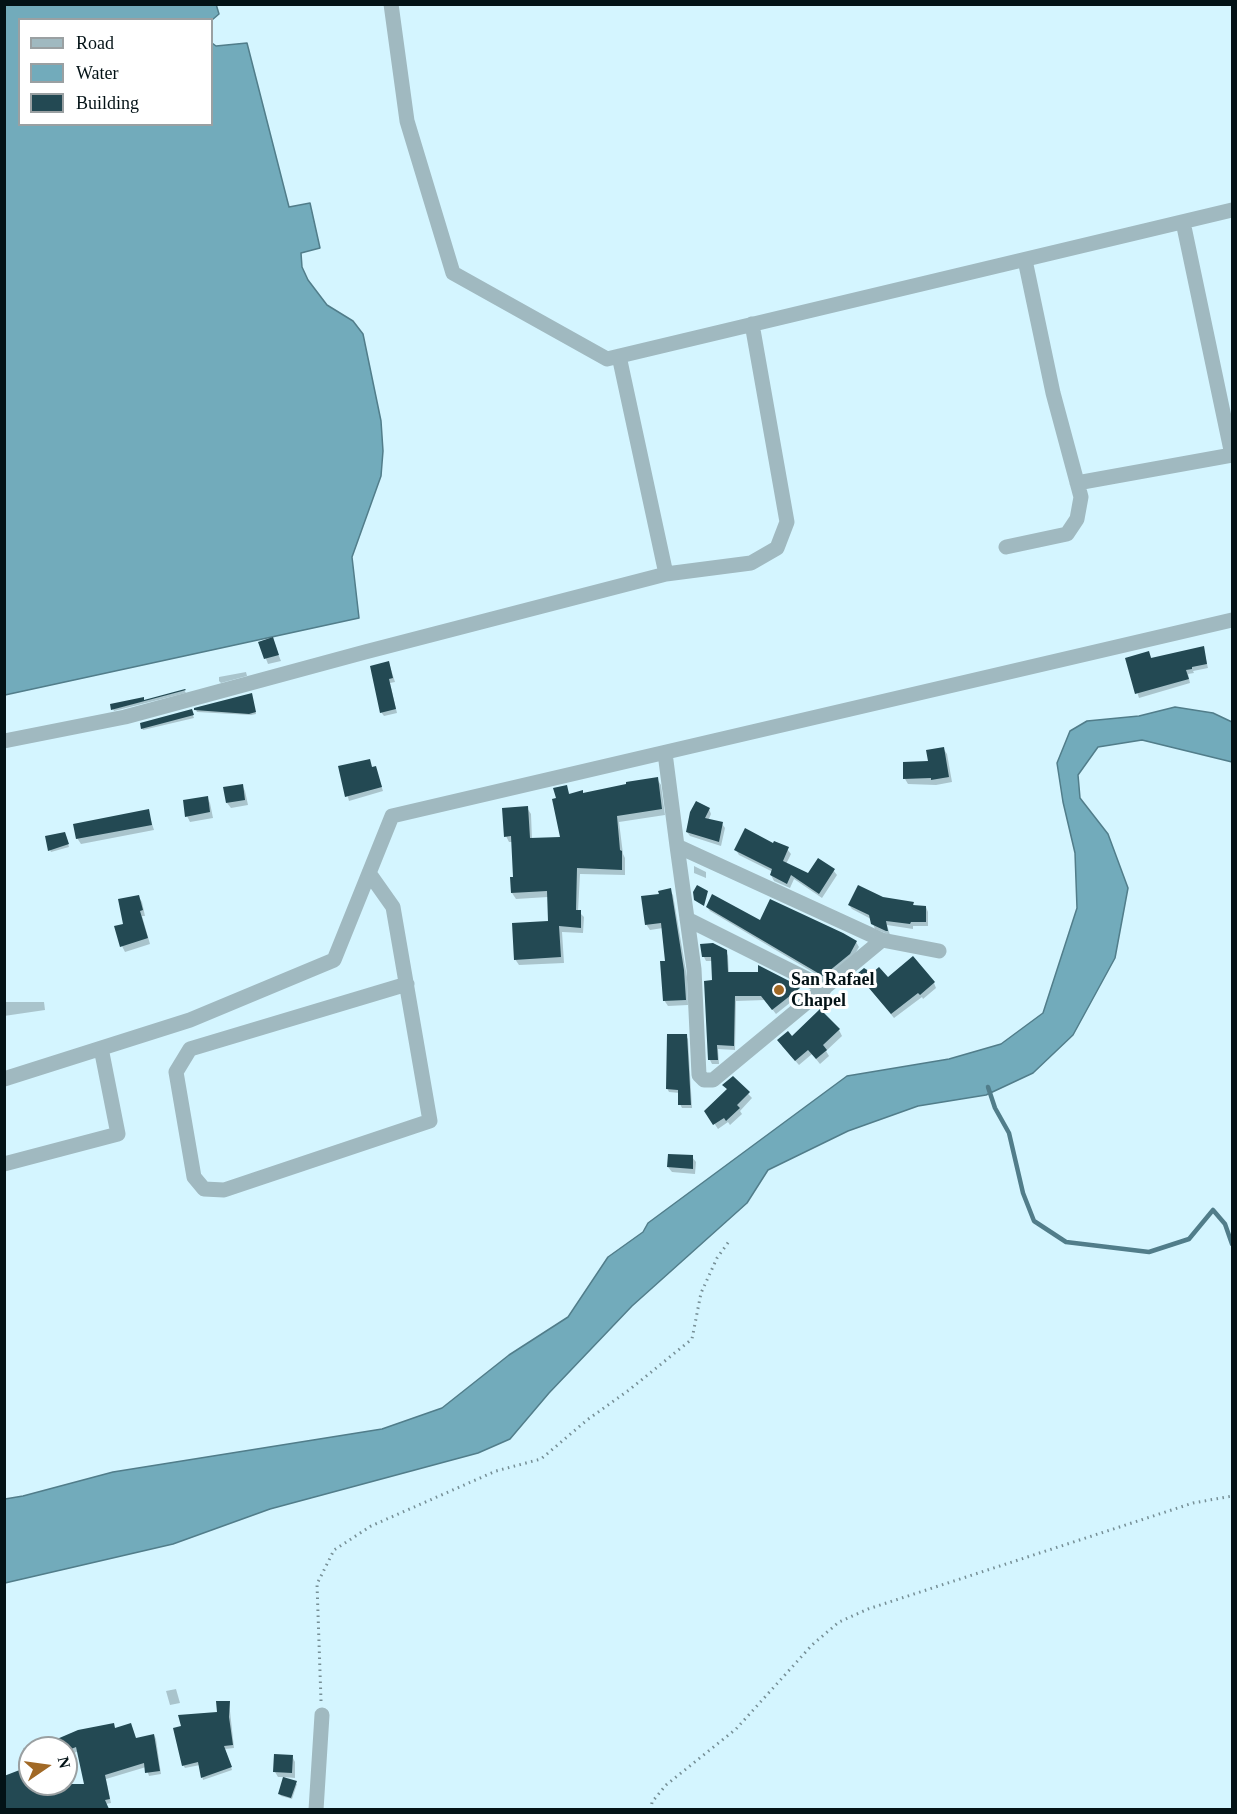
<!DOCTYPE html>
<html>
<head>
<meta charset="utf-8">
<style>
  body { margin:0 }
  #map { position:relative; width:1237px; height:1814px; overflow:hidden; background:#d4f5ff; font-family:"Times New Roman",serif }
  canvas { display:block }
  .frame { position:absolute; inset:0; border:6px solid #031216; pointer-events:none }
  .legend { position:absolute; left:18px; top:18px; width:195px; height:108px; box-sizing:border-box; background:#fff; border:2px solid #9aa0a2; margin:0; padding:8px 10px; list-style:none; font-size:18px; color:#031216 }
  .legend li { display:flex; align-items:center; gap:12px; height:30px }
  .legend b { width:30px; border:2px solid #9aa0a2 }
  .north { position:absolute; left:18px; top:1736px; width:60px; height:60px; box-sizing:border-box; background:#fff; border:2px solid #9aa0a2; border-radius:50%; rotate:77deg; font-size:16px; font-weight:700; line-height:24px; text-align:center; color:#031216 }
  .north::after { content:''; display:block; margin:auto; width:21px; height:27px; background:#a16926; clip-path:polygon(50% 0,100% 100%,50% 72%,0 100%) }
</style>
</head>
<body>
<div id="map">
<canvas width="1237" height="1814"></canvas>
<div class="frame"></div>
<ul class="legend">
<li><b style="height:8px;background:#a0b9c0"></b>Road</li>
<li><b style="height:16px;background:#72abbb"></b>Water</li>
<li><b style="height:16px;background:#234953"></b>Building</li>
</ul>
<div class="north">N</div>
</div>
<script>
const ctx = document.querySelector('canvas').getContext('2d');
ctx.lineJoin = 'round';
function paint(path, color) {
  ctx.fillStyle = color;
  ctx.fill(path, 'evenodd');
}
function shape(rows) {
  const path = new Path2D();
  for (const r of rows) {
    path.moveTo(r[0], r[1]);
    for (let i = 2; i < r.length; i += 2) path.lineTo(r[i], r[i + 1]);
  }
  return path;
}
function trace(path, color, width, dash) {
  ctx.strokeStyle = color;
  ctx.lineWidth = width;
  ctx.lineCap = dash ? 'butt' : 'round';
  ctx.setLineDash(dash || []);
  ctx.stroke(path);
}
function label(font, color, halo, rows, align = 'center') {
  ctx.font = font + ' "Times New Roman",serif';
  ctx.lineWidth = 6;
  ctx.setLineDash([]);
  ctx.textBaseline = 'middle';
  ctx.strokeStyle = halo;
  ctx.fillStyle = color;
  for (const [text, x, y, turn = 0] of rows) {
    ctx.save();
    ctx.translate(x, y);
    ctx.rotate((+turn || 0) * Math.PI / 180);
    ctx.textAlign = isNaN(turn) ? turn : align;
    if (halo) ctx.strokeText(text, 0, 0);
    ctx.fillText(text, 0, 0);
    ctx.restore();
  }
}
const water = shape([
  [216,4,219,14,212,20,20,20,20,124,212,124,212,43,216,46,247,43,289,207,310,203,320,248,301,253,302,267,308,280,327,305,353,321,363,334,381,421,383,451,381,476,352,557,359,618,5,695,5,5,216,4],
  [1175,707,1213,713,1232,722,1232,762,1142,740,1098,747,1078,775,1080,798,1108,834,1128,888,1115,958,1073,1035,1033,1073,986,1095,918,1106,848,1131,768,1170,747,1203,632,1306,549,1393,510,1439,478,1453,270,1509,173,1544,5,1583,5,1499,23,1496,113,1472,382,1429,442,1408,509,1355,568,1317,608,1257,643,1232,648,1223,847,1076,949,1059,1001,1044,1043,1013,1077,908,1075,853,1063,802,1057,763,1070,731,1087,721,1139,716,1175,707]
]);
const shadow = shape([
  [272,639,281,661,268,664,260,643],
  [1203,647,1208,668,1193,671,1194,673,1188,674,1190,683,1139,698,1127,659,1149,653,1152,659],
  [389,663,395,682,390,683,397,713,384,716,381,712],
  [246,672,247,676,221,683,219,681,219,677],
  [184,690,186,693,114,711,113,709],
  [252,697,256,714,251,715,197,712,196,710],
  [192,713,194,718,143,730,142,728],
  [943,748,947,754,952,782,936,785,908,784,905,779,929,763],
  [340,768,373,769,377,772,383,791,349,801],
  [657,779,661,785,665,815,619,822,623,854,625,858,625,875,580,874,578,911,584,917,583,933,562,932,564,963,519,965,515,959,549,922,548,897,516,899,512,893,515,879,513,842,509,842,506,836,527,808,531,814,532,840,562,838,566,787,570,795,583,794],
  [242,785,245,791,248,805,231,808,227,803],
  [207,797,210,803,213,818,190,822,187,816],
  [709,809,711,814,708,821,722,824,725,828,721,846,690,836,687,832],
  [148,811,154,830,81,844,77,838],
  [66,836,69,847,51,852,50,850],
  [774,845,787,849,791,854,786,864,809,875,833,870,837,875,822,898,794,879,790,888,774,881,771,875,773,872,739,855,736,850],
  [694,866,706,872,706,878,694,873],
  [670,890,673,895,687,977,688,1005,668,1006,664,1000,666,962,663,928,650,930,646,924,660,895],
  [138,896,142,902,145,916,142,916,150,944,125,952,122,946,125,925],
  [913,904,915,907,926,907,928,912,928,926,913,926,913,929,887,925,890,935,875,929,871,919,852,909,849,905],
  [707,907,761,922,856,942,859,947,852,959,826,980,710,911],
  [726,951,728,956,729,974,796,986,801,994,776,1014,765,1000,736,1001,735,1050,718,1049,719,1064,712,1064,710,1060,706,982,713,982,713,961,706,961,704,957],
  [872,975,888,979,934,983,936,988,923,999,922,997,894,1018,862,979],
  [4,1002,44,1002,45,1010,4,1016],
  [839,1030,842,1036,826,1051,829,1056,820,1064,812,1054,799,1065,782,1046,792,1038],
  [686,1036,688,1039,692,1108,682,1108,680,1104,680,1093,669,1092,667,1088],
  [733,1078,752,1098,740,1111,742,1114,730,1125,728,1122,718,1129,706,1111,728,1091,724,1085],
  [692,1157,696,1162,695,1174,672,1172,668,1167],
  [176,1689,180,1703,170,1705,166,1691],
  [229,1702,234,1748,225,1749,232,1770,203,1780,200,1765,185,1768,183,1765,218,1713],
  [115,1729,136,1740,154,1735,156,1739,161,1774,149,1776,146,1767,106,1779,111,1803,106,1804,108,1810,4,1810,4,1777,29,1768,23,1748,34,1745,36,1748,30,1748,30,1784,59,1784,60,1790,86,1784,79,1751,66,1756,66,1748,40,1748],
  [292,1756,295,1762,295,1778,284,1777,297,1784,292,1799,281,1796,279,1793,284,1777,278,1777,275,1772]
]);
const stream = shape([
  [988,1087,995,1108,1009,1133,1023,1193,1034,1221,1066,1242,1149,1252,1189,1239,1213,1210,1225,1224,1232,1244]
]);
const building = shape([
  [273,637,279,655,264,659,258,642],
  [1204,646,1207,664,1192,667,1192,669,1186,670,1189,679,1135,694,1125,658,1149,651,1151,658],
  [389,661,393,678,389,679,396,709,380,713,370,666],
  [185,689,186,690,111,710,110,704,144,697,144,700],
  [252,693,256,712,249,714,194,710,194,708],
  [192,709,194,715,141,729,140,723],
  [944,747,949,777,931,780,931,778,903,779,903,762,928,761,926,750],
  [370,759,372,767,376,766,382,787,345,797,338,766],
  [658,777,662,809,617,816,620,850,622,851,622,870,577,868,576,910,581,910,581,928,559,926,561,957,514,960,512,923,548,921,547,891,511,893,510,877,513,877,511,836,504,837,502,808,528,806,530,838,560,837,552,799,556,798,553,788,567,785,569,794,583,790,583,793,626,784,626,782],
  [243,784,245,800,226,803,223,787],
  [208,796,210,812,185,817,183,800],
  [696,801,710,808,705,818,723,822,719,842,686,832,690,812],
  [149,809,152,825,76,839,73,824],
  [745,828,773,843,774,841,789,847,783,861,808,873,818,858,835,869,819,894,791,875,787,884,770,875,772,869,734,850],
  [65,832,69,844,48,851,45,836],
  [697,885,708,891,704,906,694,900,693,892],
  [858,885,883,897,914,902,913,905,926,906,926,922,911,922,910,924,886,921,888,931,886,931,871,924,869,915,848,905],
  [671,888,684,970,686,1000,663,1001,660,961,665,961,661,923,645,925,641,896,659,894,658,891],
  [712,894,760,920,770,899,843,933,857,941,850,954,823,976,706,907],
  [139,895,143,910,140,911,148,938,120,947,114,926,123,924,118,899],
  [713,943,727,950,728,972,758,972,758,965,797,985,800,988,772,1010,761,996,735,996,734,1046,717,1045,718,1060,708,1060,704,981,712,980,711,957,702,957,700,944],
  [913,956,935,982,920,995,918,993,891,1014,857,974,864,968,872,973,879,967,888,977],
  [820,1009,840,1029,823,1045,827,1050,816,1059,808,1050,795,1061,777,1040,788,1031,792,1036],
  [667,1034,687,1034,691,1105,678,1105,678,1090,666,1089],
  [733,1076,750,1092,737,1105,740,1108,726,1121,724,1118,713,1125,704,1111,727,1089,722,1085],
  [668,1154,693,1155,693,1169,667,1167],
  [216,1701,230,1701,229,1717,233,1745,224,1746,232,1767,201,1778,198,1762,182,1766,173,1728,181,1726,178,1715,217,1712],
  [114,1723,115,1728,131,1723,136,1738,154,1734,160,1771,145,1773,144,1763,105,1775,110,1799,105,1800,109,1809,4,1809,4,1776,30,1766,30,1784,84,1784,76,1747,66,1751,66,1748,36,1748,78,1730],
  [274,1754,293,1755,292,1773,273,1772],
  [283,1777,297,1781,291,1798,278,1794]
]);
const path = shape([
  [321,1701,317,1584,334,1550,371,1526,496,1471,541,1459,587,1420,629,1390,692,1339,701,1293,717,1258,730,1240],
  [651,1810,652,1802,666,1785,736,1729,812,1645,839,1622,868,1609,1193,1503,1232,1496]
]);
const minor = shape([
  [391,4,407,121,453,273,607,359,1232,210],
  [1077,483,1232,455,1183,222],
  [1006,547,1067,534,1077,519,1081,497,1053,393,1025,260],
  [666,574,751,563,777,548,787,522,752,324],
  [4,741,125,717,365,652,666,574,619,356],
  [665,753,677,846,694,969,699,1075,704,1080,713,1080,882,940,677,846],
  [369,873,393,907,430,1121,224,1190,204,1189,194,1177,176,1072,190,1049,407,984],
  [687,919,825,988],
  [882,940,939,951],
  [4,1079,190,1020,334,960,392,816,1232,620],
  [4,1164,118,1134,101,1048],
  [316,1810,322,1715]
]);
const markers = [
  [779,990,6,"#a16926"]
];
const poiNames = [
  ["San Rafael",791,980],
  ["Chapel",791,1001]
];
paint(water, '#72abbb');
trace(water, '#517d8a', 1.5);
paint(shadow, '#0003');
trace(stream, '#517d8a', 4.5);
paint(building, '#234953');
trace(path, '#768f96', 3, [1.5, 4.5]);
trace(minor, '#a0b9c0', 15);
for (const [x, y, r, color] of markers) {
  const dot = new Path2D();
  dot.arc(x, y, r, 0, 2 * Math.PI);
  ctx.fillStyle = color;
  ctx.fill(dot);
  trace(dot, '#fff', 2);
}
label('bold 18px', '#031216', '#fff', poiNames, 'left');
</script>
</body>
</html>
